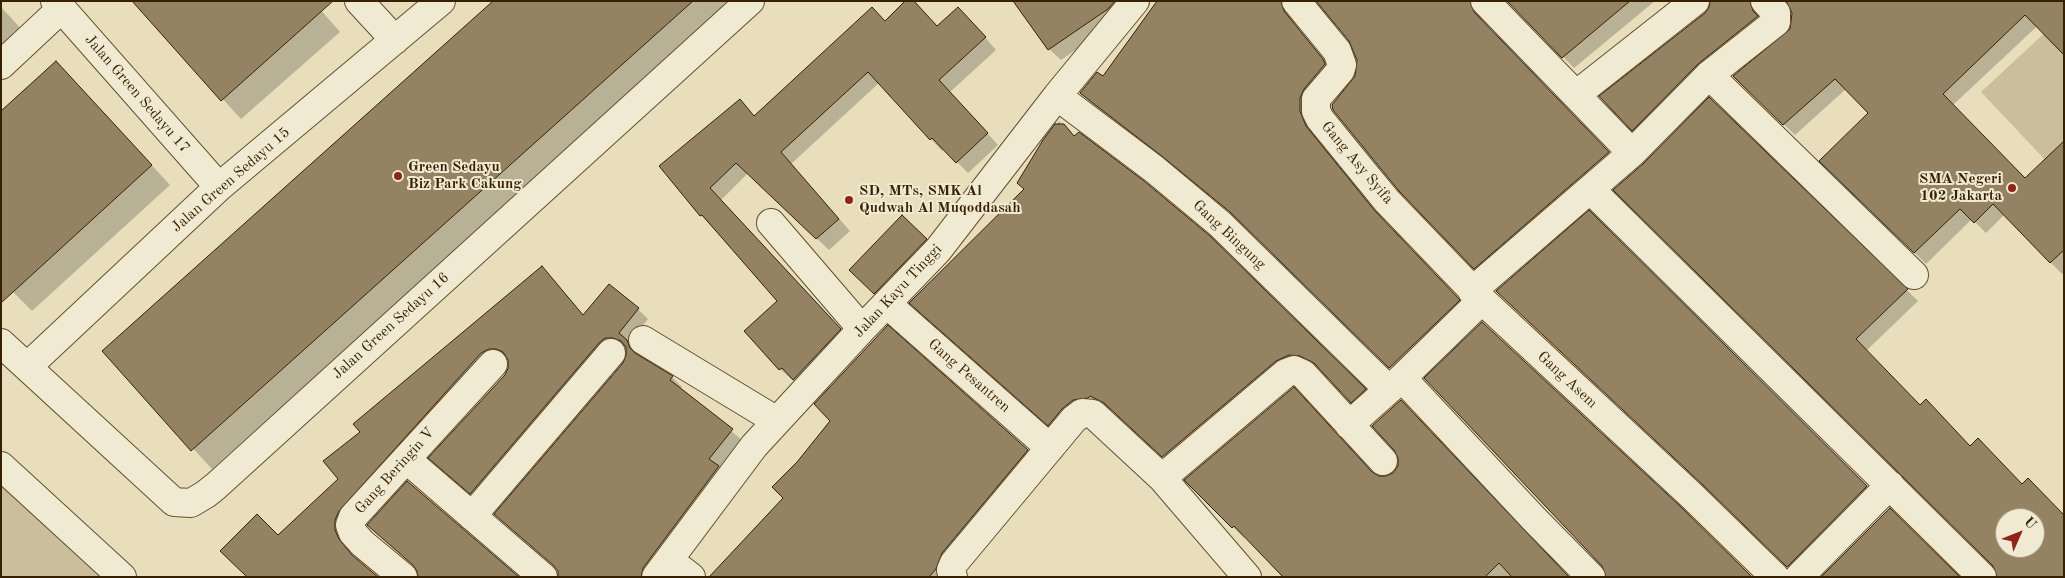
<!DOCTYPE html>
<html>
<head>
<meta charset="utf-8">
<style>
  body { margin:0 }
  #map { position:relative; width:2065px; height:578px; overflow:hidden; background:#e8debb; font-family:"Old Standard TT",serif }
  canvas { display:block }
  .frame { position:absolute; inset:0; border:2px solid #372102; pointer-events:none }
  .north { position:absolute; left:1995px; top:508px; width:50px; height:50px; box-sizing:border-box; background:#f0ead3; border:1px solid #a69a7f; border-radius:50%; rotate:46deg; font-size:14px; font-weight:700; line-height:20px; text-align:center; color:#372102 }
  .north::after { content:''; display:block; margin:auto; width:18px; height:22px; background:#8f2418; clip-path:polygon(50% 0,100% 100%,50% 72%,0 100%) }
</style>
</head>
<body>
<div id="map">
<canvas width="2065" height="578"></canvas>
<div class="frame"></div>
<div class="north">U</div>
</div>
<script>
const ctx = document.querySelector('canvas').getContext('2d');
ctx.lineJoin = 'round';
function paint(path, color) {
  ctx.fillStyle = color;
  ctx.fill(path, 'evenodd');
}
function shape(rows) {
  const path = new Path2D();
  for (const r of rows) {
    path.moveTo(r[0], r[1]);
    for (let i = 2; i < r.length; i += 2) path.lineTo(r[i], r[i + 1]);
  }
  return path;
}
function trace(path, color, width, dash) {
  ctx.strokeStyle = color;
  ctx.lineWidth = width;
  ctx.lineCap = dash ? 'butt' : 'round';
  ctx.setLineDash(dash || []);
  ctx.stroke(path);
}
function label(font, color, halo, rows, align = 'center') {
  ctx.font = font + ' "Old Standard TT",serif';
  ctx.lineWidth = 4;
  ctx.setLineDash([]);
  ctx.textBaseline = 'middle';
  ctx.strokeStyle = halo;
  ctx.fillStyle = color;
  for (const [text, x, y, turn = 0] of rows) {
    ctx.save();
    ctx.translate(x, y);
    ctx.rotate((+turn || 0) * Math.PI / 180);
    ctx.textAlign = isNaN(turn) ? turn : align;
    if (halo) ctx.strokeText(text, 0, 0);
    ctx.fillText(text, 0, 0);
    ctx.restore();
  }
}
const green = shape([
  [2051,27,2064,41,2064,152,2050,165,1981,92],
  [1,467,120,577,1,577]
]);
const shadow = shape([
  [133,1,313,1,340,32,241,119],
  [495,1,733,1,212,469,104,352],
  [1014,1,1137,1,1119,20,1061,60,1049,49],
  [1159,1,1296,1,1291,15,1294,23,1334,71,1311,124,1317,138,1386,224,1470,312,1401,378,1243,223,1176,167,1092,104,1081,93,1104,78],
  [1318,1,1485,1,1481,9,1480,16,1485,24,1619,164,1486,279,1475,268,1353,82,1358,70,1358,60,1353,45],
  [1509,1,1655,1,1574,68],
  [1711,1,1765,1,1761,7,1761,17,1644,141,1601,97,1706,14,1710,8],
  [2064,1,1953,105,2025,180,2064,143,2064,272,2062,274,2004,215,1986,233,1972,219,1926,264,1821,161,1870,113,1846,89,1795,135,1745,87,1791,29,1793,13],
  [1,7,23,31,1,51],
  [970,20,996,50,950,92,998,145,968,173,944,149,942,151,931,139,879,83,791,164,850,231,829,250,748,173,721,200,852,341,805,391,780,369,779,301,701,215,661,166,755,117,885,22,938,27],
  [75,82,170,185,32,311,13,292],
  [1709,99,1918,301,1866,351,1920,406,1971,447,2022,485,2064,577,1994,565,1644,165],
  [2005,518,2035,518,2035,548,2005,548],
  [1059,121,1075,137,1209,237,1375,400,1362,412,1324,372,1312,365,1173,466,1115,412,1101,405,1059,435,921,313,1025,190,1044,141],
  [1589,212,1877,497,1798,577,1715,495],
  [926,240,937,251,886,304,862,282],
  [552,278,584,316,609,285,638,309,648,319,629,343,637,351,639,357,672,377,682,387,680,389,742,440,719,468,728,477,654,577,559,577,628,356,627,348,624,347,616,348,481,503,440,468,506,375,509,368,509,359,507,358,499,359,345,542,351,555,278,536],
  [1027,450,1038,461,946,577,720,577],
  [1373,474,1568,577,1284,577,1245,536,1244,538,1186,480]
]);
const building = shape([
  [132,1,333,1,221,101,132,1],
  [493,1,693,1,191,451,102,351,493,1],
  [905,1,914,1,937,26,958,7,986,37,939,80,988,133,956,163,932,138,930,140,868,72,781,152,839,219,816,239,736,163,710,188,841,329,793,380,782,368,779,370,744,331,777,301,702,215,700,216,659,166,740,99,754,116,872,7,885,21,905,1],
  [1013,1,1115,1,1108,9,1048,50,1013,1],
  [1157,1,1281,1,1284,11,1323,59,1325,64,1304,89,1300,98,1300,111,1306,126,1375,211,1460,300,1389,368,1230,212,1163,157,1080,93,1097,72,1103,76,1157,1],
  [1316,1,1470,1,1474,12,1609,152,1474,269,1399,191,1333,110,1332,105,1355,76,1357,60,1349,41,1316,1],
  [1507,1,1630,1,1562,58,1507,1],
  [1710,1,1750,1,1753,11,1758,16,1698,64,1632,131,1599,96,1705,13,1709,7,1710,1],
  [1786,1,2064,1,2064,55,2025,15,1943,94,2025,178,2064,141,2064,250,2050,263,1993,204,1974,223,1960,209,1914,253,1819,161,1868,113,1835,79,1783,125,1733,76,1790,29,1792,13,1786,1],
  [56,61,152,165,1,303,1,111,56,61],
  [1709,97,1908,289,1856,339,1920,405,1926,399,1970,446,1978,438,2022,484,2028,478,2064,515,2064,577,1997,577,1993,566,1613,190,1643,164,1709,97],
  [2005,518,2035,518,2035,548,2005,548,2005,518],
  [1055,124,1064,124,1074,136,1079,132,1144,181,1210,236,1366,389,1351,403,1314,363,1300,356,1289,355,1276,361,1162,457,1104,403,1090,396,1088,398,1073,400,1062,409,1048,426,909,303,1024,189,1017,183,1043,140,1055,124],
  [1589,210,1867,486,1787,567,1703,485,1496,291,1589,210],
  [902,215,927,239,874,294,849,270,902,215],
  [542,266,583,315,609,284,639,308,619,333,627,340,630,348,635,353,673,376,670,380,733,429,709,459,719,466,643,568,641,577,558,577,558,571,553,565,494,514,623,363,626,355,626,347,621,341,613,338,605,338,599,343,470,494,428,458,505,375,508,368,508,360,503,352,496,349,489,349,481,353,339,511,335,520,335,530,339,539,352,555,378,577,247,577,220,551,257,514,278,535,338,479,323,461,360,432,353,424,542,266],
  [1482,322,1681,507,1752,577,1606,577,1602,566,1424,378,1482,322],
  [888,325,1028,450,942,553,936,569,929,577,709,577,783,498,772,487,797,462,830,421,814,404,888,325],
  [1294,387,1372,472,1379,476,1386,476,1393,473,1398,466,1398,458,1394,450,1372,426,1401,400,1569,577,1512,577,1499,563,1485,577,1283,577,1234,526,1232,528,1184,480,1294,387],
  [407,481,462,528,519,577,418,577,417,571,413,565,367,525,407,481],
  [1890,508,1960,577,1821,577,1890,508]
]);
const minor = shape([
  [55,1,219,187],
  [359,1,395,40],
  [1296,1,1337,51,1342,65,1340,71,1316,99,1316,111,1320,119,1364,173,1387,201,1482,300,1692,496,1775,577],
  [1485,1,1632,153],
  [1,65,62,8],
  [1709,75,1914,275],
  [1577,94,1695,1],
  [1057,96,1154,169,1220,224,1388,389],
  [1591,190,1982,577],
  [771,223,862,329],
  [1472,291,1632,153,1709,75,1776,22,1776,13,1765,1],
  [887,304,1050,448],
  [643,340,777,421],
  [1,343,174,502,191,503,206,494,216,486,750,1],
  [27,367,219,187,441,1],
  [1402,378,1535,520,1591,577],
  [1349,425,1402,378,1482,300],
  [406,459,543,577],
  [1,466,122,577],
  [1162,478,1247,577],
  [472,516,611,353],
  [669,560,691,577],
  [403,577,362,543,353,533,350,525,353,517,493,364],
  [656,577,754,446,862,329,938,250,1057,96,1135,1],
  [953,577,951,570,954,563,1074,419,1082,413,1093,414,1162,478,1286,373,1294,370,1303,374,1383,461],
  [1799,577,1890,485]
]);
const markers = [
  [398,176,5,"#8f2418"],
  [2012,188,5,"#8f2418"],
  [849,200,5,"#8f2418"]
];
const streetNames = [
  ["Jalan Green Sedayu 17",137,94,49],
  ["Gang Asy Syifa",1357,163,50],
  ["Jalan Green Sedayu 15",231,180,-41],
  ["Gang Bingung",1229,235,43],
  ["Jalan Kayu Tinggi",898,291,-47],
  ["Jalan Green Sedayu 16",391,326,-42],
  ["Gang Pesantren",969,376,41],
  ["Gang Asem",1567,380,43],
  ["Gang Beringin V",395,471,-48]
];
const poiNames = [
  ["Green Sedayu",408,167],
  ["Biz Park Cakung",408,184],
  ["SMA Negeri",2002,179,"right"],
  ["102 Jakarta",2002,196,"right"],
  ["SD, MTs, SMK Al",859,191],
  ["Qudwah Al Muqoddasah",859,208]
];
paint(green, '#cabe9c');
paint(shadow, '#0003');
paint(building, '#938362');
trace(building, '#372102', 1);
trace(minor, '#635030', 30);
trace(minor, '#f0ead3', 28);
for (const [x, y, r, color] of markers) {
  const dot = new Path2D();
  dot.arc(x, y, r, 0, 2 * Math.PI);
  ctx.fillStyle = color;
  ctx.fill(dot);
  trace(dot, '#f0ead3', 2);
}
label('15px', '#372102', '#f0ead3', streetNames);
label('bold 15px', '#372102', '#f0ead3', poiNames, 'left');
</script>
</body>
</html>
